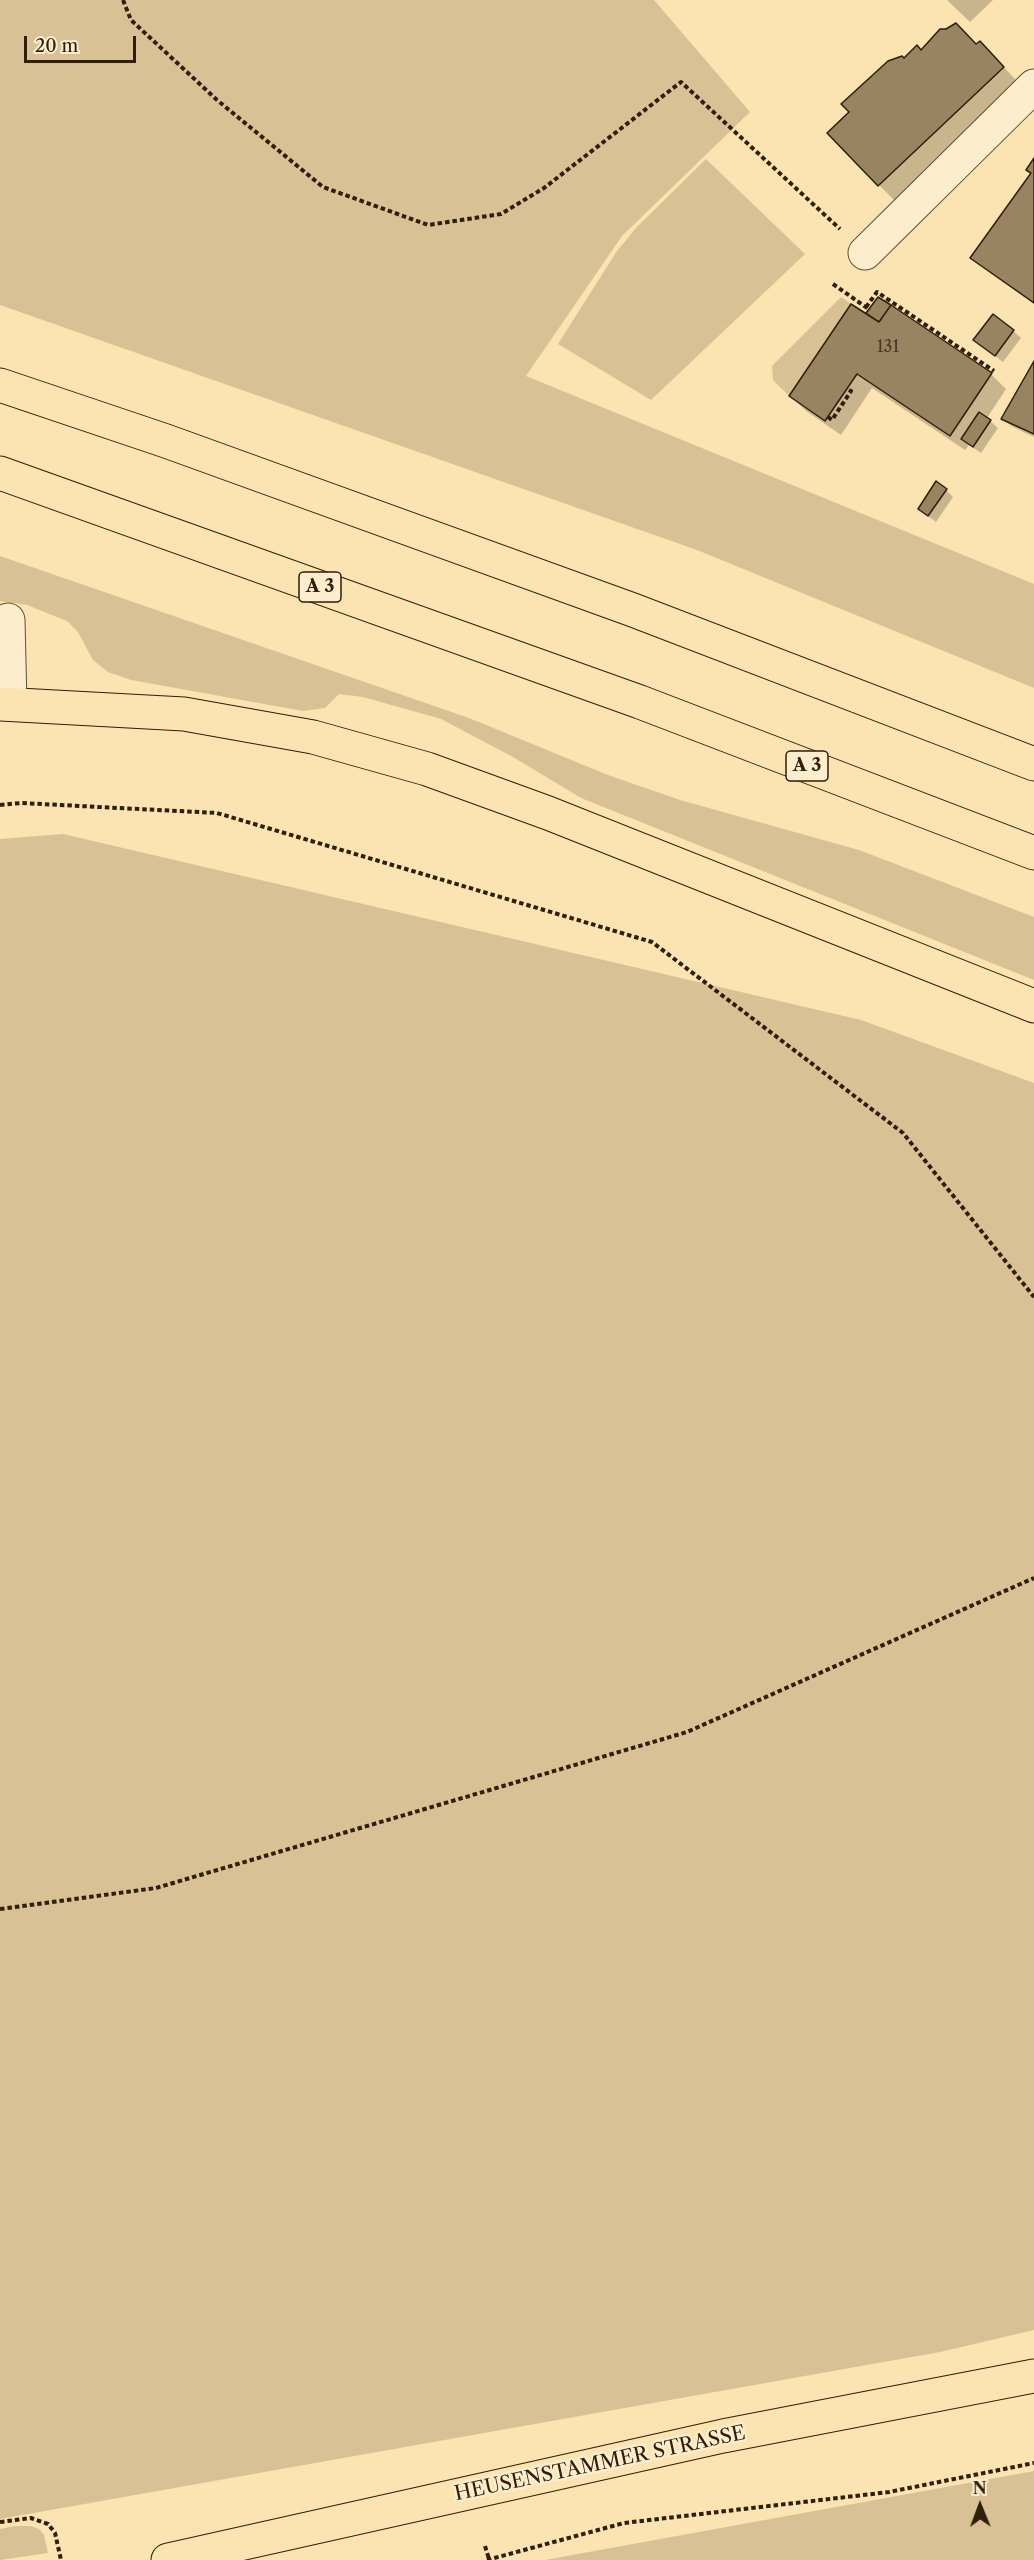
<!DOCTYPE html>
<html>
<head>
<meta charset="utf-8">
<style>
  body { margin:0 }
  #map { position:relative; width:1034px; height:2560px; overflow:hidden; background:#fbe3b2; font-family:"Libre Caslon Text",serif }
  canvas { display:block }
  .north { position:absolute; left:950px; top:2476px; width:60px; height:60px; -webkit-text-stroke:4px #fcedcd; paint-order:stroke; rotate:359deg; font-size:16px; font-weight:700; line-height:24px; text-align:center; color:#2e1e0a }
  .north::after { content:''; display:block; margin:auto; width:21px; height:27px; background:#2e1e0a; clip-path:polygon(50% 0,100% 100%,50% 72%,0 100%) }
  .scale { position:absolute; left:24px; top:36px; width:112px; height:27px; box-sizing:border-box; border:3px solid #2e1e0a; border-top:0; padding-left:8px; font-size:18px; line-height:21px; white-space:nowrap; color:#2e1e0a; -webkit-text-stroke:4px #fcedcd; paint-order:stroke }
</style>
</head>
<body>
<div id="map">
<canvas width="1034" height="2560"></canvas>
<div class="north">N</div>
<div class="scale">20 m</div>
</div>
<script>
const ctx = document.querySelector('canvas').getContext('2d');
ctx.lineJoin = 'round';
function paint(path, color) {
  ctx.fillStyle = color;
  ctx.fill(path, 'evenodd');
}
function shape(rows) {
  const path = new Path2D();
  for (const r of rows) {
    path.moveTo(r[0], r[1]);
    for (let i = 2; i < r.length; i += 2) path.lineTo(r[i], r[i + 1]);
  }
  return path;
}
function trace(path, color, width, dash) {
  ctx.strokeStyle = color;
  ctx.lineWidth = width;
  ctx.lineCap = dash ? 'butt' : 'round';
  ctx.setLineDash(dash || []);
  ctx.stroke(path);
}
function label(font, color, halo, rows, align = 'center') {
  ctx.font = font + ' "Libre Caslon Text",serif';
  ctx.lineWidth = 5;
  ctx.setLineDash([]);
  ctx.textBaseline = 'middle';
  ctx.strokeStyle = halo;
  ctx.fillStyle = color;
  for (const [text, x, y, turn = 0] of rows) {
    ctx.save();
    ctx.translate(x, y);
    ctx.rotate((+turn || 0) * Math.PI / 180);
    ctx.textAlign = isNaN(turn) ? turn : align;
    if (halo) ctx.strokeText(text, 0, 0);
    ctx.fillText(text, 0, 0);
    ctx.restore();
  }
}
const green = shape([
  [0,0,654,0,750,112,622,236,526,376,1034,584,1034,688,697,550,0,305],
  [706,159,805,254,651,400,558,344,617,251,636,228],
  [841,297,851,304,789,396,773,380,772,366],
  [0,556,469,718,608,775,680,800,859,850,1034,917,1034,980,581,798,513,757,441,719,363,697,339,694,325,708,303,711,131,680,108,672,93,660,78,632,67,621,27,605,0,601],
  [63,834,861,1020,1034,1083,1034,2330,940,2352,0,2519,0,839],
  [1034,2471,1034,2560,545,2560],
  [15,2526,31,2526,39,2529,44,2535,48,2553,0,2560,0,2529]
]);
const shadow = shape([
  [947,0,993,0,970,22],
  [947,31,977,46,1002,65,1025,90,901,207,879,185,904,60,922,52],
  [1034,161,1034,304,972,258,1032,174],
  [868,313,991,374,1006,389,987,418,998,428,981,453,969,445,965,450,872,388,841,435,806,411,791,396,873,320],
  [1013,331,1021,338,1003,362,975,340],
  [1034,364,1034,437,1011,426,1003,419],
  [946,490,953,497,936,522,919,509]
]);
const building = shape([
  [956,23,976,44,980,41,1004,67,878,186,827,133,849,112,841,104,888,61,902,56,904,58,917,45,921,50,940,29,946,29,956,23],
  [1034,158,1034,303,970,258,1031,173,1026,170,1034,158],
  [878,297,891,305,879,322,866,313,878,297],
  [851,304,879,322,891,305,992,373,950,436,857,374,825,421,789,396,851,304],
  [993,314,1014,330,995,356,973,340,993,314],
  [1034,361,1034,434,1001,419,1034,361],
  [979,412,991,420,973,447,961,439,979,412],
  [936,481,947,489,928,516,918,509,936,481]
]);
const path = shape([
  [123,0,131,20,217,100,323,187,428,225,501,214,544,188,681,82,840,229],
  [833,284,870,310],
  [866,307,877,292,994,371],
  [828,417,832,420,851,391,847,389],
  [0,805,21,803,217,813,652,942,903,1133,1034,1297],
  [0,1909,156,1888,687,1732,1034,1578],
  [0,2522,31,2518,48,2524,55,2533,61,2560],
  [485,2546,489,2559],
  [487,2560,624,2523,889,2492,1034,2463]
]);
const minor = shape([
  [865,253,1034,86],
  [8,620,10,704]
]);
const major = shape([
  [168,2560,723,2436,1034,2376]
]);
const highway = shape([
  [0,385,166,441,633,610,1034,764],
  [0,473,640,702,1034,853],
  [0,704,184,714,313,737,427,769,548,813,1034,1006]
]);
const numberNames = [
  ["131",888,347]
];
const shields = [
  [320,587,42],
  [807,766,42]
];
const shieldNames = [
  ["A 3",320,587],
  ["A 3",807,766]
];
const streetNames = [
  ["HEUSENSTAMMER STRASSE",600,2464,-12]
];
paint(green, '#d8c295');
paint(shadow, '#0003');
paint(building, '#998461');
trace(building, '#2e1e0a', 1.5);
trace(minor, '#614f34', 35);
trace(major, '#2e1e0a', 35);
trace(highway, '#2e1e0a', 35);
trace(path, '#2e1e0a', 4, [4.5, 3]);
trace(minor, '#fcedcd', 33);
trace(major, '#fbe3b2', 33);
trace(highway, '#fbe3b2', 33);
label('16px', '#493820', null, numberNames);
for (const [x, y, w] of shields) {
  const box = new Path2D();
  box.roundRect(x - w / 2, y - 15, w, 30, 4.5);
  ctx.fillStyle = '#fcedcd';
  ctx.fill(box);
  trace(box, '#2e1e0a', 1.5);
}
label('bold 18px', '#2e1e0a', null, shieldNames);
label('20px', '#2e1e0a', '#fcedcd', streetNames);
</script>
</body>
</html>
